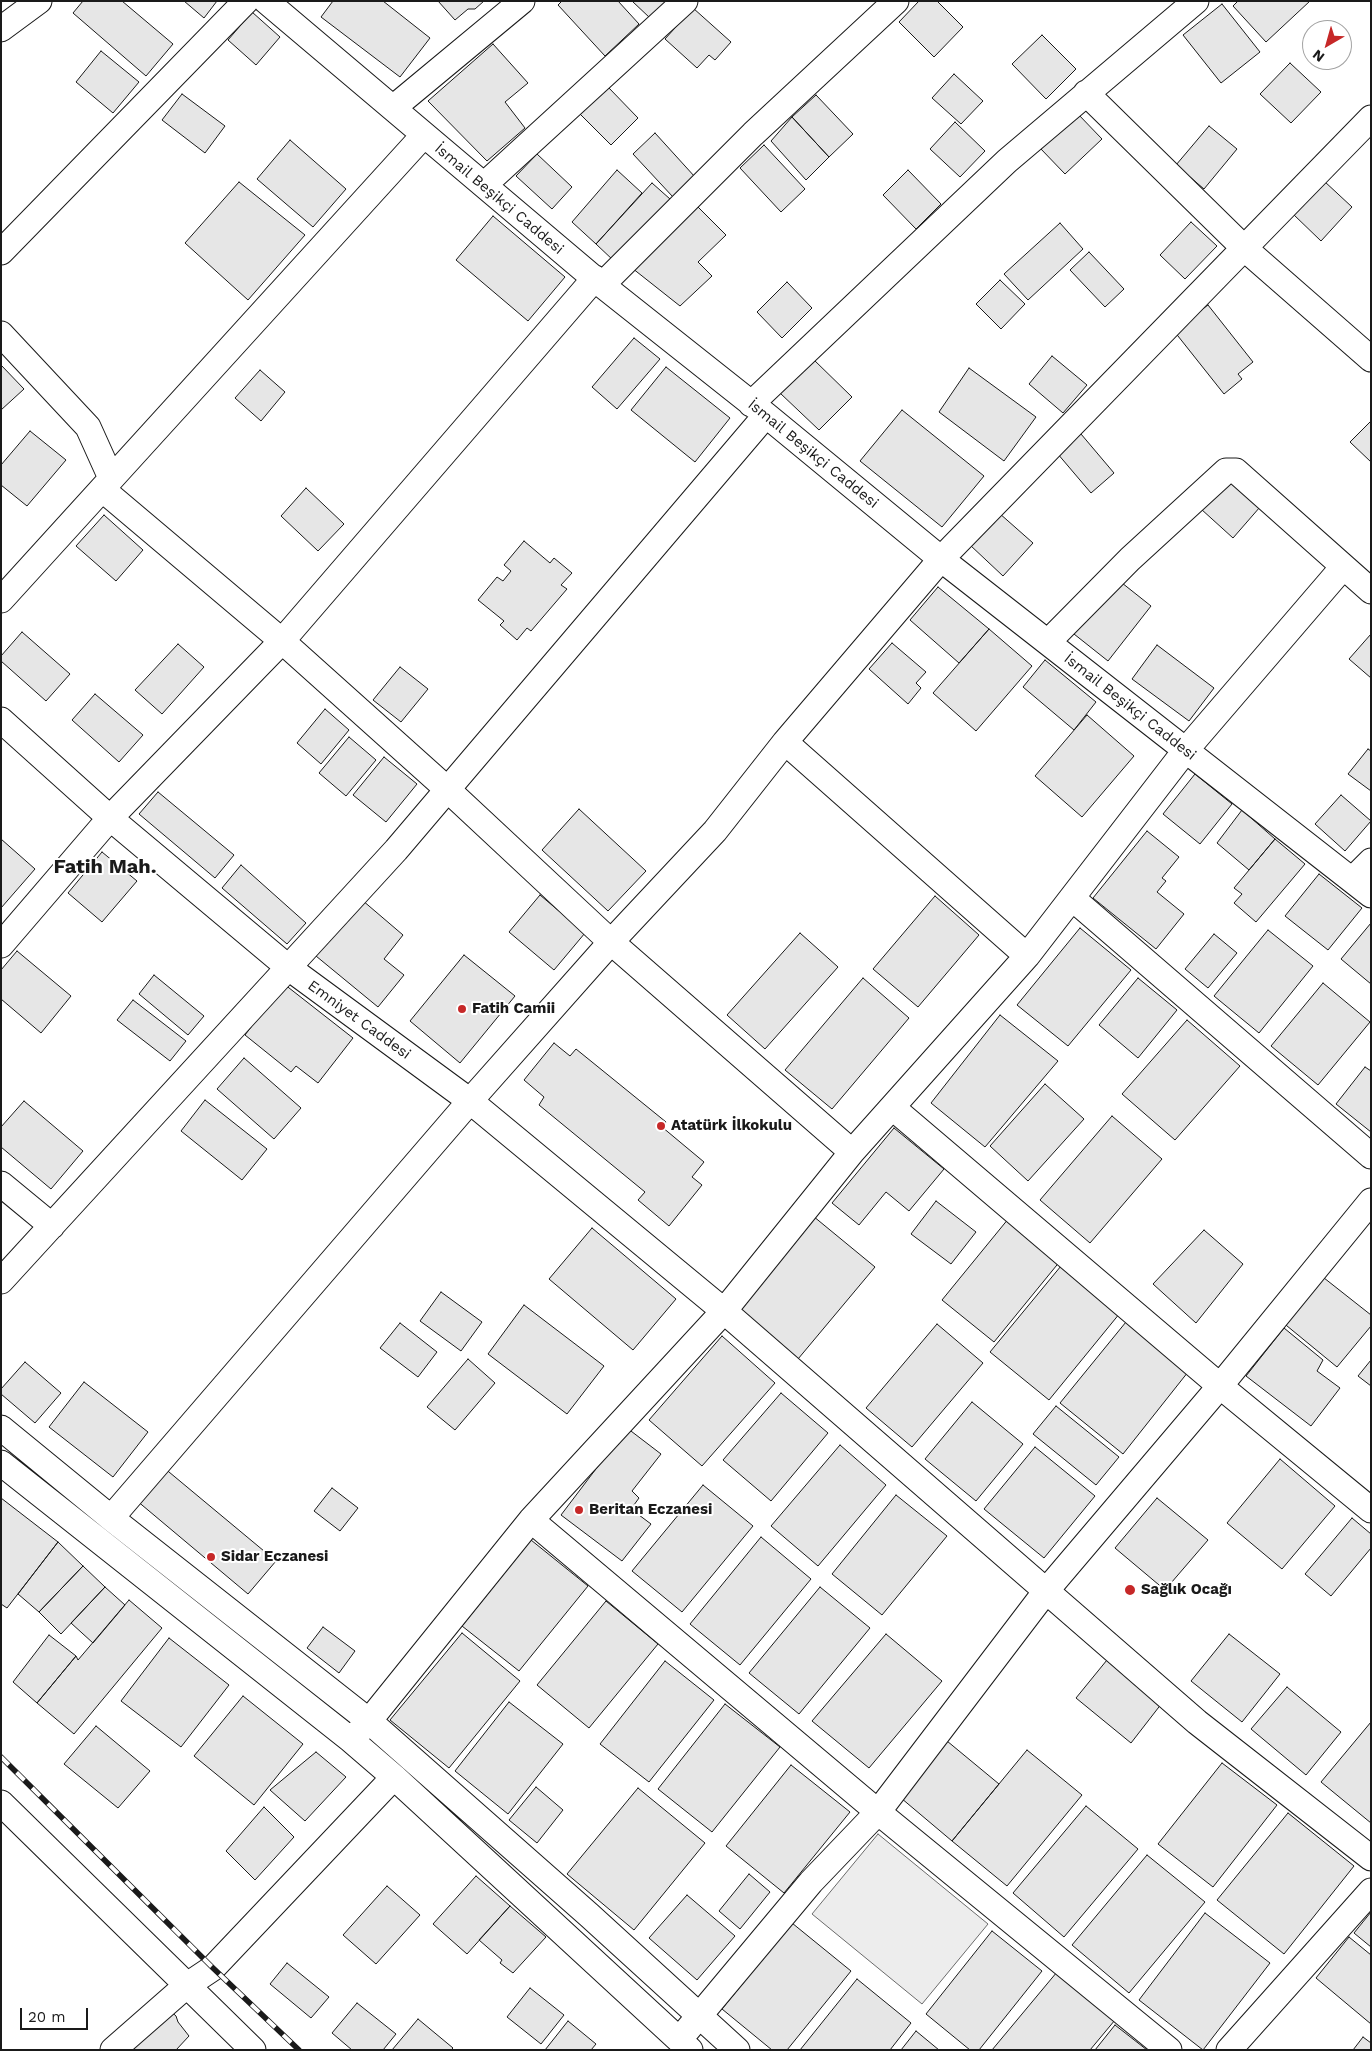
<!DOCTYPE html>
<html>
<head>
<meta charset="utf-8">
<style>
  body { margin:0 }
  #map { position:relative; width:1372px; height:2051px; overflow:hidden; background:#fff; font-family:"Work Sans",sans-serif }
  canvas { display:block }
  .frame { position:absolute; inset:0; border:2px solid #1a1a1a; pointer-events:none }
  .north { position:absolute; left:1302px; top:20px; width:50px; height:50px; box-sizing:border-box; background:#fff; border:1px solid #a3a3a3; border-radius:50%; rotate:218deg; font-size:14px; font-weight:700; line-height:20px; text-align:center; color:#1a1a1a }
  .north::after { content:''; display:block; margin:auto; width:18px; height:22px; background:#c62828; clip-path:polygon(50% 0,100% 100%,50% 72%,0 100%) }
  .scale { position:absolute; left:20px; top:2008px; width:68px; height:22px; box-sizing:border-box; border:2px solid #1a1a1a; border-top:0; padding-left:6px; font-size:15px; line-height:18px; white-space:nowrap; color:#1a1a1a; -webkit-text-stroke:4px #fff; paint-order:stroke }
</style>
</head>
<body>
<div id="map">
<canvas width="1372" height="2051"></canvas>
<div class="frame"></div>
<div class="north">N</div>
<div class="scale">20 m</div>
</div>
<script>
const ctx = document.querySelector('canvas').getContext('2d');
ctx.lineJoin = 'round';
function paint(path, color) {
  ctx.fillStyle = color;
  ctx.fill(path, 'evenodd');
}
function shape(rows) {
  const path = new Path2D();
  for (const r of rows) {
    path.moveTo(r[0], r[1]);
    for (let i = 2; i < r.length; i += 2) path.lineTo(r[i], r[i + 1]);
  }
  return path;
}
function trace(path, color, width, dash) {
  ctx.strokeStyle = color;
  ctx.lineWidth = width;
  ctx.lineCap = dash ? 'butt' : 'round';
  ctx.setLineDash(dash || []);
  ctx.stroke(path);
}
function label(font, color, halo, rows, align = 'center') {
  ctx.font = font + ' "Work Sans",sans-serif';
  ctx.lineWidth = 4;
  ctx.setLineDash([]);
  ctx.textBaseline = 'middle';
  ctx.strokeStyle = halo;
  ctx.fillStyle = color;
  for (const [text, x, y, turn = 0] of rows) {
    ctx.save();
    ctx.translate(x, y);
    ctx.rotate((+turn || 0) * Math.PI / 180);
    ctx.textAlign = isNaN(turn) ? turn : align;
    if (halo) ctx.strokeText(text, 0, 0);
    ctx.fillText(text, 0, 0);
    ctx.restore();
  }
}
const parking = shape([
  [878,1834,988,1924,922,2004,812,1914,878,1834]
]);
const building = shape([
  [83,1,122,1,173,44,146,76,73,13,83,1],
  [184,1,217,1,204,18,184,1],
  [333,1,383,1,430,38,400,77,321,17,333,1],
  [438,1,484,1,475,9,468,9,455,20,438,1],
  [562,1,618,1,639,24,605,56,558,5,562,1],
  [632,1,666,1,650,18,632,1],
  [919,1,937,1,963,27,934,57,899,22,919,1],
  [1238,1,1310,1,1266,42,1233,6,1238,1],
  [1222,4,1260,52,1221,83,1183,35,1222,4],
  [693,8,731,42,715,60,709,55,697,68,665,39,693,8],
  [252,12,280,37,256,65,228,40,252,12],
  [1042,35,1076,69,1046,99,1012,64,1042,35],
  [493,44,528,83,505,102,525,128,487,161,428,101,493,44],
  [101,51,139,82,113,113,76,82,101,51],
  [1290,63,1321,92,1291,123,1260,94,1290,63],
  [954,74,983,101,961,124,932,98,954,74],
  [608,87,638,118,611,145,580,114,608,87],
  [182,94,225,126,205,153,162,120,182,94],
  [816,95,853,134,829,157,792,117,816,95],
  [1077,113,1102,139,1065,174,1040,148,1077,113],
  [792,117,829,157,806,180,771,141,792,117],
  [955,122,985,151,960,177,930,149,955,122],
  [1209,126,1237,149,1204,189,1176,165,1209,126],
  [655,133,695,177,673,197,633,154,655,133],
  [290,140,346,189,313,227,257,179,290,140],
  [764,145,805,189,781,212,740,168,764,145],
  [537,154,572,187,552,209,516,176,537,154],
  [617,170,642,193,596,244,572,222,617,170],
  [908,170,941,204,916,229,883,195,908,170],
  [1324,181,1352,207,1321,241,1293,214,1324,181],
  [239,182,305,235,248,300,185,243,239,182],
  [652,183,670,199,614,261,596,244,652,183],
  [696,205,726,235,698,262,712,276,680,306,632,268,696,205],
  [493,216,565,277,528,321,456,260,493,216],
  [1191,222,1217,246,1185,279,1160,255,1191,222],
  [1060,223,1083,249,1028,300,1004,274,1060,223],
  [1089,252,1124,289,1105,307,1070,270,1089,252],
  [1000,280,1025,304,1001,329,976,304,1000,280],
  [787,282,812,308,782,338,757,312,787,282],
  [1208,305,1253,362,1238,374,1242,379,1224,394,1174,331,1208,305],
  [634,338,660,359,617,409,592,387,634,338],
  [1052,356,1087,385,1063,413,1029,384,1052,356],
  [813,359,852,397,819,430,780,393,813,359],
  [1,365,24,389,1,410,1,365],
  [666,367,730,418,695,462,631,410,666,367],
  [969,368,1036,417,1004,461,939,412,969,368],
  [260,370,285,392,261,421,235,398,260,370],
  [902,410,984,476,942,527,860,461,902,410],
  [1371,421,1371,462,1350,442,1371,421],
  [30,431,66,460,27,506,1,485,1,465,30,431],
  [1081,434,1114,473,1091,493,1057,453,1081,434],
  [1229,479,1260,507,1233,538,1201,509,1229,479],
  [306,488,344,524,318,551,281,516,306,488],
  [999,513,1033,543,1003,576,970,545,999,513],
  [104,515,143,550,116,581,76,546,104,515],
  [524,541,550,563,554,558,572,573,561,585,567,589,531,631,527,628,517,640,500,625,504,621,478,600,497,577,503,581,511,571,504,565,524,541],
  [1117,579,1151,606,1108,661,1074,634,1117,579],
  [938,587,989,629,959,663,910,620,938,587],
  [989,629,1032,666,976,731,933,693,989,629],
  [22,632,70,674,46,701,1,661,1,656,22,632],
  [1371,634,1371,678,1349,659,1371,634],
  [892,643,926,672,916,683,921,688,908,704,869,669,892,643],
  [178,644,204,667,162,714,135,690,178,644],
  [1157,645,1214,688,1189,721,1132,679,1157,645],
  [1045,660,1096,702,1074,730,1023,687,1045,660],
  [400,667,428,689,401,722,373,700,400,667],
  [95,694,143,735,119,762,72,720,95,694],
  [325,709,349,730,321,764,297,743,325,709],
  [1087,715,1134,756,1082,817,1035,776,1087,715],
  [349,737,376,760,346,796,319,773,349,737],
  [1368,749,1371,751,1371,791,1348,774,1368,749],
  [384,757,417,784,386,822,353,795,384,757],
  [1195,774,1232,804,1200,844,1163,814,1195,774],
  [158,792,234,855,215,878,139,814,158,792],
  [1341,795,1371,821,1345,851,1315,824,1341,795],
  [579,809,646,871,608,911,542,850,579,809],
  [1242,810,1275,839,1249,870,1217,843,1242,810],
  [1147,831,1179,857,1162,878,1166,881,1157,892,1184,914,1156,949,1093,898,1147,831],
  [1,839,35,869,1,908,1,839],
  [1275,839,1305,864,1256,922,1234,903,1242,894,1234,888,1275,839],
  [102,852,137,881,102,922,68,893,102,852],
  [241,865,306,923,287,944,222,888,241,865],
  [1319,874,1362,908,1328,950,1285,916,1319,874],
  [540,895,585,933,554,970,509,932,540,895],
  [935,896,979,935,918,1007,873,969,935,896],
  [362,900,403,935,384,959,404,975,378,1007,316,956,362,900],
  [1371,923,1371,984,1341,959,1371,923],
  [1080,928,1131,970,1068,1046,1017,1005,1080,928],
  [1268,930,1313,966,1259,1033,1214,996,1268,930],
  [800,933,838,967,765,1049,727,1015,800,933],
  [1214,934,1237,953,1208,988,1185,969,1214,934],
  [17,951,71,996,41,1033,1,999,1,970,17,951],
  [464,955,515,996,460,1063,410,1021,464,955],
  [154,975,204,1016,188,1035,139,994,154,975],
  [863,978,909,1018,832,1109,785,1070,863,978],
  [1138,978,1177,1010,1138,1058,1099,1025,1138,978],
  [1323,983,1370,1022,1318,1085,1271,1046,1323,983],
  [284,984,353,1038,318,1083,296,1066,291,1072,245,1035,284,984],
  [133,1000,186,1041,170,1061,117,1020,133,1000],
  [1000,1015,1058,1061,985,1147,931,1103,1000,1015],
  [1187,1020,1240,1066,1175,1140,1122,1094,1187,1020],
  [554,1043,570,1056,576,1049,666,1122,662,1127,704,1162,692,1177,702,1185,669,1226,638,1200,645,1192,539,1105,544,1097,524,1080,554,1043],
  [244,1058,301,1108,274,1139,217,1089,244,1058],
  [1365,1067,1371,1071,1371,1132,1336,1104,1365,1067],
  [1045,1084,1084,1119,1028,1181,990,1146,1045,1084],
  [205,1100,267,1149,242,1180,181,1131,205,1100],
  [24,1101,83,1151,51,1189,1,1147,1,1127,24,1101],
  [1112,1116,1162,1159,1090,1243,1040,1200,1112,1116],
  [894,1128,944,1169,909,1211,886,1192,859,1225,832,1203,894,1128],
  [936,1201,976,1232,951,1264,911,1234,936,1201],
  [813,1216,875,1267,798,1359,737,1308,813,1216],
  [1009,1218,1061,1260,994,1342,942,1300,1009,1218],
  [592,1228,676,1299,633,1350,549,1279,592,1228],
  [1204,1230,1243,1264,1196,1323,1153,1284,1204,1230],
  [1061,1266,1120,1313,1049,1400,990,1352,1061,1266],
  [1319,1274,1371,1315,1371,1326,1337,1367,1281,1321,1319,1274],
  [441,1292,482,1322,461,1351,420,1321,441,1292],
  [524,1305,604,1366,567,1414,488,1354,524,1305],
  [1126,1322,1188,1372,1123,1454,1060,1403,1126,1322],
  [400,1323,437,1352,418,1377,380,1348,400,1323],
  [937,1324,983,1363,912,1447,866,1408,937,1324],
  [1284,1328,1323,1360,1317,1371,1340,1388,1311,1426,1246,1376,1284,1328],
  [722,1336,775,1383,702,1466,649,1420,722,1336],
  [468,1359,495,1383,455,1430,427,1407,468,1359],
  [1371,1360,1371,1386,1358,1376,1371,1360],
  [25,1362,61,1393,35,1423,1,1394,1,1389,25,1362],
  [84,1382,148,1432,113,1477,49,1427,84,1382],
  [781,1393,828,1433,771,1501,723,1460,781,1393],
  [972,1402,1023,1444,976,1501,925,1459,972,1402],
  [1056,1406,1119,1457,1096,1485,1033,1434,1056,1406],
  [627,1428,661,1454,632,1491,639,1498,631,1509,651,1524,622,1561,561,1515,627,1428],
  [840,1445,886,1485,818,1566,771,1526,840,1445],
  [1035,1447,1095,1496,1044,1558,984,1509,1035,1447],
  [1280,1459,1335,1506,1282,1569,1227,1523,1280,1459],
  [163,1467,276,1561,248,1594,136,1500,163,1467],
  [703,1485,753,1526,682,1612,632,1571,703,1485],
  [332,1488,358,1508,340,1531,314,1511,332,1488],
  [896,1495,947,1536,882,1615,832,1574,896,1495],
  [1,1498,58,1542,7,1608,1,1604,1,1498],
  [1157,1498,1208,1540,1165,1590,1115,1548,1157,1498],
  [1352,1518,1371,1534,1371,1548,1331,1596,1305,1574,1352,1518],
  [761,1537,811,1579,740,1665,690,1624,761,1537],
  [531,1540,588,1586,519,1671,462,1626,531,1540],
  [58,1542,83,1566,39,1612,18,1594,58,1542],
  [83,1566,105,1587,61,1634,39,1612,83,1566],
  [105,1587,125,1605,93,1643,71,1623,105,1587],
  [820,1587,870,1628,799,1714,749,1673,820,1587],
  [129,1600,162,1628,74,1734,37,1703,76,1656,78,1660,129,1600],
  [606,1601,658,1644,589,1728,537,1685,606,1601],
  [323,1627,355,1651,339,1673,307,1648,323,1627],
  [462,1633,520,1681,449,1768,390,1720,462,1633],
  [886,1634,942,1681,869,1768,812,1721,886,1634],
  [1229,1634,1280,1674,1242,1722,1191,1681,1229,1634],
  [49,1635,76,1656,37,1703,13,1682,49,1635],
  [169,1638,229,1685,181,1747,121,1701,169,1638],
  [1107,1660,1162,1703,1131,1743,1076,1698,1107,1660],
  [665,1661,714,1700,649,1782,600,1744,665,1661],
  [1287,1687,1341,1732,1306,1775,1251,1729,1287,1687],
  [243,1696,303,1744,254,1805,194,1756,243,1696],
  [509,1702,563,1744,508,1814,455,1771,509,1702],
  [725,1704,780,1747,712,1832,658,1789,725,1704],
  [1371,1722,1371,1823,1321,1782,1371,1722],
  [96,1726,150,1771,118,1808,64,1764,96,1726],
  [947,1741,999,1784,952,1841,901,1798,947,1741],
  [1027,1750,1082,1795,1007,1886,952,1841,1027,1750],
  [316,1752,346,1777,305,1821,270,1790,316,1752],
  [1222,1763,1277,1805,1213,1887,1158,1844,1222,1763],
  [791,1765,850,1812,784,1893,726,1846,791,1765],
  [536,1787,563,1810,537,1843,509,1820,536,1787],
  [638,1788,705,1843,634,1930,567,1874,638,1788],
  [1086,1806,1138,1849,1064,1937,1013,1893,1086,1806],
  [264,1807,294,1837,255,1880,226,1851,264,1807],
  [1288,1813,1354,1866,1284,1954,1217,1900,1288,1813],
  [1147,1855,1205,1902,1129,1993,1072,1945,1147,1855],
  [749,1874,770,1892,740,1929,719,1911,749,1874],
  [476,1876,510,1906,467,1954,433,1924,476,1876],
  [387,1886,420,1915,376,1964,343,1935,387,1886],
  [687,1895,735,1936,697,1980,649,1938,687,1895],
  [510,1906,546,1937,513,1973,500,1963,502,1960,479,1940,510,1906],
  [1371,1912,1371,1947,1354,1933,1371,1912],
  [1205,1913,1270,1963,1203,2050,1139,2000,1205,1913],
  [792,1923,851,1971,787,2050,772,2050,722,2009,792,1923],
  [992,1931,1042,1971,979,2050,970,2050,926,2014,992,1931],
  [1349,1937,1371,1955,1371,2024,1316,1978,1349,1937],
  [287,1963,329,1997,311,2018,270,1984,287,1963],
  [1057,1972,1115,2020,1090,2050,992,2050,1057,1972],
  [857,1979,911,2023,890,2050,800,2050,857,1979],
  [530,1988,564,2015,541,2044,507,2017,530,1988],
  [357,2003,396,2034,383,2050,352,2050,332,2033,357,2003],
  [165,2006,176,2016,178,2022,189,2036,176,2050,122,2050,165,2006],
  [418,2019,453,2048,451,2050,392,2050,418,2019],
  [568,2021,596,2044,591,2050,545,2050,568,2021],
  [1115,2025,1147,2050,1095,2050,1115,2025],
  [916,2031,939,2050,901,2050,916,2031],
  [1363,2037,1371,2043,1371,2050,1353,2050,1363,2037]
]);
const minor = shape([
  [266,1,602,285,766,415,941,559,1371,895],
  [1,29,39,1],
  [1086,93,1244,248,1371,359],
  [393,108,522,1],
  [484,185,685,1],
  [1,252,246,1],
  [602,285,753,134,896,1],
  [1,334,88,427,111,478],
  [751,404,1007,161,1196,1],
  [102,489,282,641,447,789,611,942,852,1152],
  [1,600,423,136],
  [1048,642,1130,559,1226,471,1236,471,1371,591],
  [1,720,110,818,289,968,470,1101,724,1311,1197,1722,1371,1858],
  [785,742,1027,956],
  [1352,880,1371,861],
  [1072,898,1371,1156],
  [1,945,110,818,282,641,595,278],
  [893,1108,1220,1386,1371,1510],
  [1,1184,52,1226],
  [1,1281,396,850,766,415],
  [1,1428,111,1518,369,1721,589,1915,737,2050],
  [1,1463,351,1740,394,1777,690,2050],
  [111,1518,470,1101,611,942,715,831,785,742,941,559,1371,118],
  [531,1520,878,1812,1169,2050],
  [351,1740,369,1721,531,1520,724,1311,852,1152,1027,956,1185,751,1343,567],
  [1,1803,253,2050],
  [679,2040,811,1882,878,1812,1046,1591,1220,1386,1371,1201],
  [113,2050,186,1986,213,1968,394,1777],
  [1229,2050,1371,1891]
]);
const rail = shape([
  [1,1757,213,1968,299,2050]
]);
const markers = [
  [462,1009,5,"#c62828"],
  [661,1126,5,"#c62828"],
  [579,1510,5,"#c62828"],
  [211,1557,5,"#c62828"],
  [1130,1590,6,"#c62828"]
];
const streetNames = [
  ["İsmail Beşikçi Caddesi",499,199,40],
  ["İsmail Beşikçi Caddesi",813,454,39],
  ["İsmail Beşikçi Caddesi",1130,707,38],
  ["Emniyet Caddesi",359,1020,36]
];
const poiNames = [
  ["Fatih Camii",472,1009],
  ["Atatürk İlkokulu",671,1126],
  ["Beritan Eczanesi",589,1510],
  ["Sidar Eczanesi",221,1557],
  ["Sağlık Ocağı",1141,1590]
];
const districtNames = [
  ["Fatih Mah.",105,867]
];
paint(parking, '#ededed');
trace(parking, '#6a6a6a', 1);
paint(building, '#e6e6e6');
trace(building, '#1a1a1a', 1);
trace(minor, '#1a1a1a', 27);
trace(minor, '#fff', 25);
trace(rail, '#1a1a1a', 5.5);
trace(rail, '#fff', 4, [11]);
for (const [x, y, r, color] of markers) {
  const dot = new Path2D();
  dot.arc(x, y, r, 0, 2 * Math.PI);
  ctx.fillStyle = color;
  ctx.fill(dot);
  trace(dot, '#fff', 2);
}
label('15px', '#1a1a1a', '#fff', streetNames);
label('bold 15px', '#1a1a1a', '#fff', poiNames, 'left');
label('bold 20px', '#1a1a1a', '#fff', districtNames);
</script>
</body>
</html>
